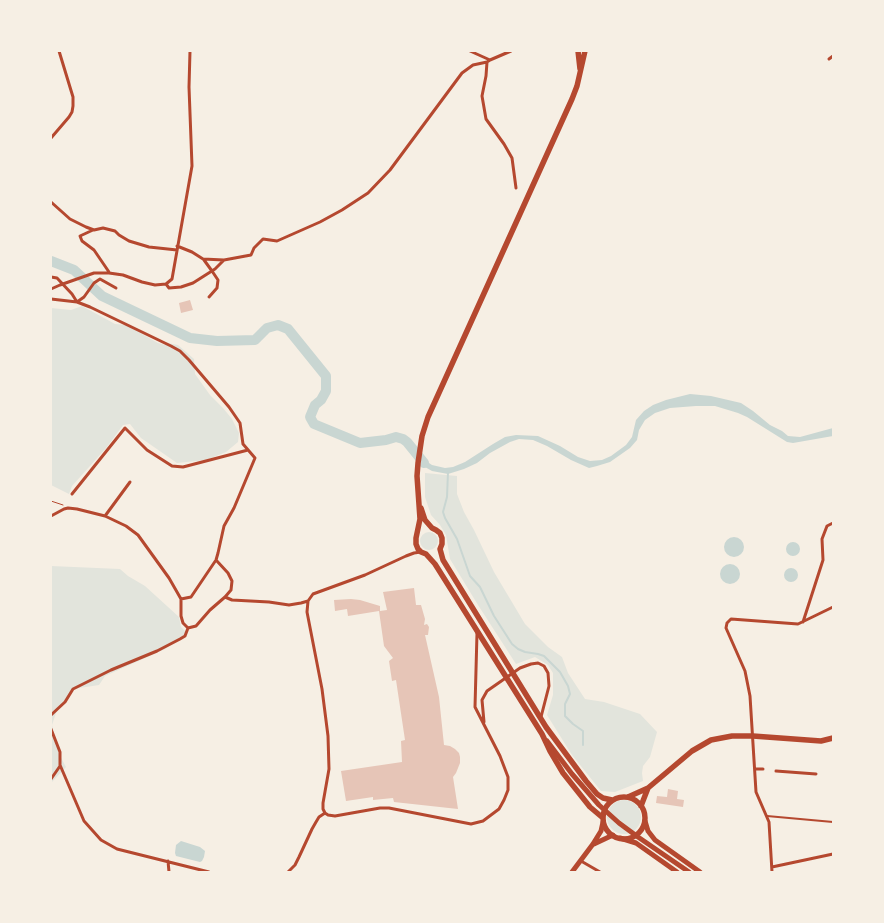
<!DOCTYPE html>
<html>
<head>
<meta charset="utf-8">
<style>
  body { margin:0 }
  #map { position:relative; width:884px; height:923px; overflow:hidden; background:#f6efe4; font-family:"Work Sans",sans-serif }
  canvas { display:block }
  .frame { position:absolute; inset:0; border:52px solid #f6efe4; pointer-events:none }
</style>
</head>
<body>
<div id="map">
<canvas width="884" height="923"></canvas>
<div class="frame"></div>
</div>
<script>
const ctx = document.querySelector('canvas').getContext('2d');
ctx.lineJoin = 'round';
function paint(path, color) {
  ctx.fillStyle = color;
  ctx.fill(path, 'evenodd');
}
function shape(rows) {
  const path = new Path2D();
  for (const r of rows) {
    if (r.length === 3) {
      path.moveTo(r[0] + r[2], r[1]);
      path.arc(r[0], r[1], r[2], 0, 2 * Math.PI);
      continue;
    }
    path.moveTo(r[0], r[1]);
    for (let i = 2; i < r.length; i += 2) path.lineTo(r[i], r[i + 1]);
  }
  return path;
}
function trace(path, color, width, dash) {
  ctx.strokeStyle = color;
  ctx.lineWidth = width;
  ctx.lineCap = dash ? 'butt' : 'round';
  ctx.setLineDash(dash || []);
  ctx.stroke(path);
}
const green = shape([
  [82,306,115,324,126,325,158,343,165,345,167,343,178,345,194,359,195,374,210,395,223,408,232,419,239,433,238,442,226,452,206,460,177,463,141,438,130,424,123,425,107,447,72,486,69,494,51,485,51,308,71,310],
  [425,473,457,476,457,494,464,512,474,530,494,572,525,624,548,647,562,657,568,673,585,699,604,702,640,714,657,732,650,757,643,766,642,773,643,781,615,792,601,791,572,755,547,715,553,695,553,673,548,665,535,657,516,664,478,605,450,559,446,535,440,525,431,515,425,497],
  [429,541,9],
  [51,566,120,569,128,576,145,586,179,617,181,627,187,633,165,649,105,676,99,685,73,689,56,713,52,725,59,754,66,767,51,783],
  [624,817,17]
]);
const water = shape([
  [690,394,711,396,741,403,753,411,770,425,782,431,788,436,800,437,833,428,833,436,793,443,787,442,747,417,738,413,715,406,696,406,670,408,655,413,645,420,639,430,637,440,630,448,610,462,597,466,589,468,571,460,547,446,533,440,519,439,510,442,490,453,477,463,464,469,448,474,432,471,418,463,419,453,426,461,432,465,445,468,453,467,465,462,493,444,505,437,516,435,538,436,560,446,578,457,590,461,602,460,611,456,626,445,632,437,636,420,644,411,653,405,666,400],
  [734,547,10],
  [793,549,7],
  [730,574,10],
  [791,575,7],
  [181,841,200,847,205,851,204,857,202,861,200,862,176,856,175,853,176,845]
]);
const stream = shape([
  [448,472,447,497,443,512,445,518,457,539,470,576,480,587,494,616,512,644,518,649,525,652,538,654,544,656,560,672,568,686,570,694,565,704,565,716,573,724,583,731,583,745]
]);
const river = shape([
  [51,261,74,270,102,296,190,338,217,341,255,340,267,328,278,325,288,329,326,376,326,391,321,400,315,405,310,417,314,424,360,443,386,440,396,437,403,439,407,442,424,463]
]);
const building = shape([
  [190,300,193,310,181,313,179,303],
  [414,588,416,605,421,605,425,619,424,625,427,624,429,627,428,635,425,635,439,697,444,745,450,746,455,749,459,753,460,757,460,763,456,773,453,777,458,809,394,802,393,798,373,800,373,797,346,801,341,771,402,762,401,741,405,740,396,680,392,681,389,661,393,658,384,646,379,611,348,616,347,609,335,611,334,600,351,599,360,600,380,606,380,611,387,610,383,592],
  [668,789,678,791,677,799,684,800,683,807,656,803,657,796,667,797]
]);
const path = shape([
  [51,501,63,505]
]);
const service = shape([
  [767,816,833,822]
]);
const minor = shape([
  [470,51,490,60,511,51],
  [829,59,833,56],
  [487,62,486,76,482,96,486,119,504,144,512,158,516,188],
  [51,138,69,117,72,112,73,106,73,97,59,51],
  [51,202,70,219,86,227,94,230,103,228,115,231,119,235,129,241,149,247,177,250],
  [93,230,80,236,82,241,94,250,109,272],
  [177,246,192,252,203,259,224,260,251,255,254,248,263,239,277,241,320,222,342,210,368,193,390,170,462,73,473,65,487,62,490,60],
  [204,260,212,271,218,280,217,288,209,297],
  [51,277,57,278,72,294,77,302,84,297,94,283,100,279,116,288],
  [166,284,169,288,181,287,193,283,215,269,224,260],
  [51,289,60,285,94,273,109,273,123,275,142,282,155,285,166,284,172,279,192,166,189,87,190,51],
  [51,299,77,302,90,307,171,346,180,351,189,360,229,407,240,423,243,444,255,458,234,508,224,526,218,553,216,560,191,597,181,599],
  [72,494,125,428,147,450,172,466,183,467,248,450],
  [51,516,64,509,68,508,77,509,105,516,126,526,138,535,169,578,181,599,181,616,183,623,188,628],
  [105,516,130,482],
  [225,597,232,600,269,602,289,605,301,603,308,601,313,594,365,575,406,556,414,553,421,552],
  [308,601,307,612,322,689,328,736,329,769,323,803,323,809,325,813,328,815,335,816,380,808,389,808,471,824,483,821,499,809,504,800,508,790,508,777,500,756,475,707,477,633],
  [803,622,823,560,822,539,827,526,833,523],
  [188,628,196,626,210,610,225,597,231,590,232,581,228,573,216,560],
  [51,715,65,702,73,689,111,670,157,651,180,639,185,636,188,628],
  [484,722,482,700,487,691,520,668,531,664,538,663,544,666,548,673,549,686,541,717],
  [51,729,60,752,60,765,84,821,101,840,117,849,209,872],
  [755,769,763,769],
  [776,771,816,774],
  [51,779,60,766],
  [168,861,169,872],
  [581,861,600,872],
  [772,867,833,854],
  [288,872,295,865,299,857,312,829,316,822,319,817,325,813],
  [772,872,769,822,756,792,750,696,745,671,726,628,727,623,731,619,798,624,833,607]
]);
const secondary = shape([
  [547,741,572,774,599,805,619,823,638,837,689,872],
  [645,821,648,831,655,840,700,872],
  [620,838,636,843,677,872],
  [594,844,613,835],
  [572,872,593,844,601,831,603,822]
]);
const primary = shape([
  [578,51,580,69],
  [585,51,577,86,572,99,428,417,422,436,418,463,417,476,420,519,416,538,416,544,418,549,421,552,426,554,435,564,542,734,550,751,563,773,590,807,603,818],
  [421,508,425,520,432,528,436,530,440,533,442,538,442,544,440,549,443,560,546,727,586,781,597,794,603,798,612,800],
  [624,818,21],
  [628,797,648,788,692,751,711,740,732,736,753,736,821,741,833,738],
  [641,806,648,788]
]);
paint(green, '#e2e4dc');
paint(water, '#c9d6d2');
trace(stream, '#c9d6d2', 2);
trace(river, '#c9d6d2', 10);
paint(building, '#e6c5b7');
trace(path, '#b5482f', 1);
trace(service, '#b5482f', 2);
trace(minor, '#b5482f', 3);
trace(secondary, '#b5482f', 5);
trace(primary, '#b5482f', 5.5);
</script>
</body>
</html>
